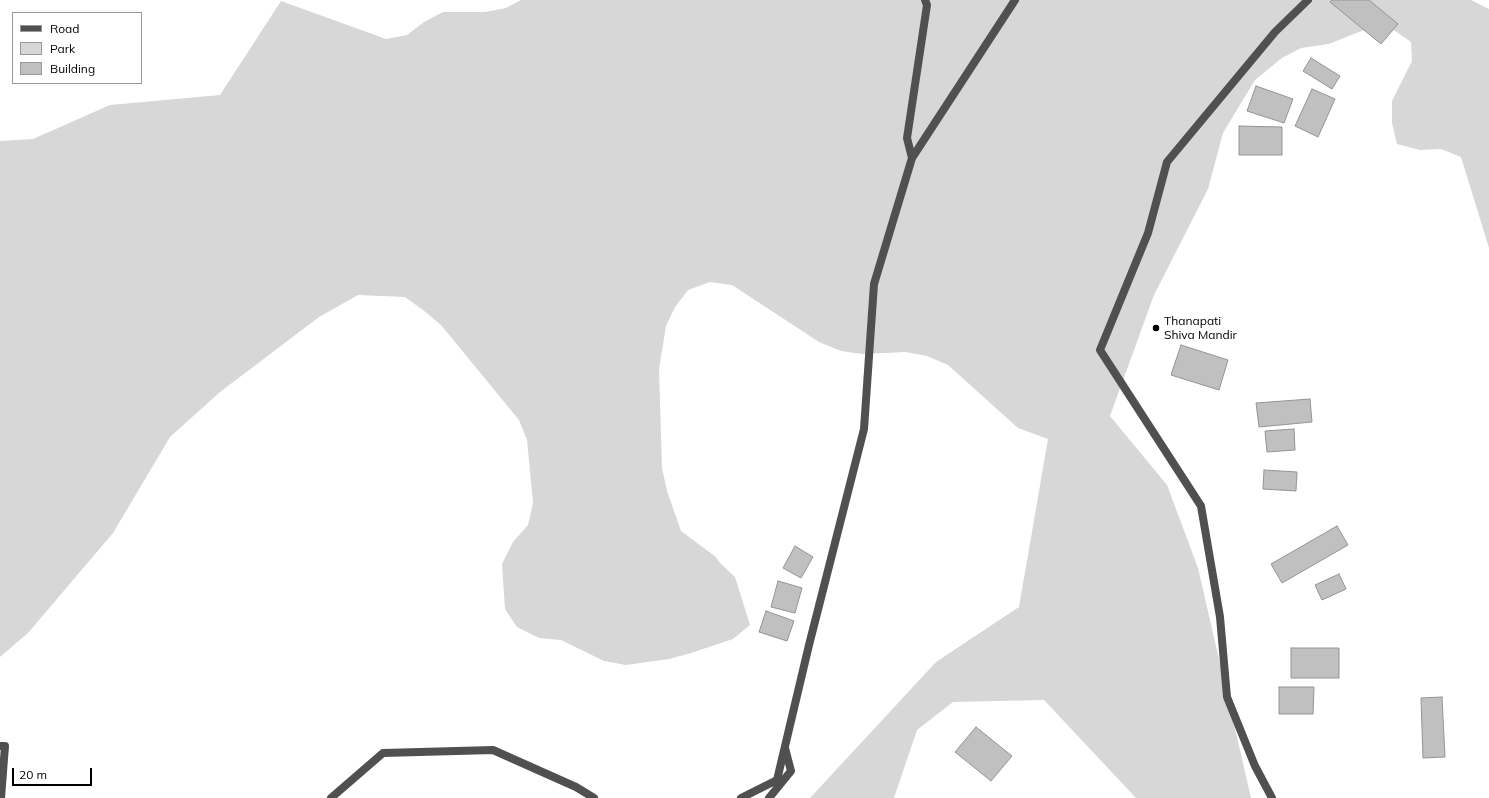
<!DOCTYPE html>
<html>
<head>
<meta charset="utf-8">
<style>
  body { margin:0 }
  #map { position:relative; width:1489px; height:798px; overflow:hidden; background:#fff; font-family:Mulish,sans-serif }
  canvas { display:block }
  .legend { position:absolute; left:12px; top:12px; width:130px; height:72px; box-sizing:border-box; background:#fff; border:1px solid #999; margin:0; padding:5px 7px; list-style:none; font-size:12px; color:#000 }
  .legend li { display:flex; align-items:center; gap:8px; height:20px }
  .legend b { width:20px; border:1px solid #999 }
  .scale { position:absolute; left:12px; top:768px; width:80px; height:18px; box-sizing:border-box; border:2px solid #000; border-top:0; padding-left:5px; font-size:12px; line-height:14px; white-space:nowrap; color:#000; -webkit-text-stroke:3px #fff; paint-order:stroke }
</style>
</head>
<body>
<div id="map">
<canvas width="1489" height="798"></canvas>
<ul class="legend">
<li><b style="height:5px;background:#505050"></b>Road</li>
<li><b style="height:11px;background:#d7d7d7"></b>Park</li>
<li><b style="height:11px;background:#c0c0c0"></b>Building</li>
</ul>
<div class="scale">20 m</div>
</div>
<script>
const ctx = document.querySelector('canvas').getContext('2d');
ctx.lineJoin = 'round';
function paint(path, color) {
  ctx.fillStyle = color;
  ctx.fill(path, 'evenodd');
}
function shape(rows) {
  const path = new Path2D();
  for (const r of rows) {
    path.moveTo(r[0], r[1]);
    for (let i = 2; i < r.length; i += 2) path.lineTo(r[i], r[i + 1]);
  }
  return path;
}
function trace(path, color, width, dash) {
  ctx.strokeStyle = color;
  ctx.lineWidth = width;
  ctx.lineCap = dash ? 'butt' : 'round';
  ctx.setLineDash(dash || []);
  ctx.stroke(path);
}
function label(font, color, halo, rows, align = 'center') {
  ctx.font = font + ' Mulish,sans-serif';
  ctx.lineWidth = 3.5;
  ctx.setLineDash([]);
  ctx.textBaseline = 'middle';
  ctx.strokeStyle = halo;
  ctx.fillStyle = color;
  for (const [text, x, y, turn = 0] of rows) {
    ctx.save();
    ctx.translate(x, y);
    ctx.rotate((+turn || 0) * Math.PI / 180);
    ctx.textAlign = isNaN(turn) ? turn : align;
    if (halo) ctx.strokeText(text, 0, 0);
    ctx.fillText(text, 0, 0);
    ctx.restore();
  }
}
const green = shape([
  [521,0,1471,0,1489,9,1489,248,1461,157,1441,149,1420,150,1397,144,1392,123,1392,101,1412,61,1411,42,1391,28,1369,28,1329,44,1301,48,1282,58,1255,80,1223,133,1208,189,1154,295,1110,416,1167,485,1198,568,1251,798,1136,798,1044,700,953,702,917,730,894,798,810,798,936,662,1019,607,1048,439,1018,428,948,365,927,356,906,352,862,354,841,351,819,342,732,285,710,282,688,290,675,307,666,326,659,369,662,468,667,491,681,531,716,557,720,563,735,577,750,625,733,639,691,653,669,659,626,665,604,661,561,640,539,638,517,627,505,609,502,564,513,542,528,525,533,503,527,440,519,420,441,325,423,310,405,297,358,295,319,317,220,392,170,437,113,533,28,633,0,657,0,141,33,139,110,105,220,95,281,1,386,39,407,35,424,22,443,12,485,12,506,8]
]);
const building = shape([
  [1332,0,1369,0,1398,24,1381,44,1330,2,1332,0],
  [1311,58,1340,76,1332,89,1303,71,1311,58],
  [1256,86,1293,99,1284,123,1247,111,1256,86],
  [1312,89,1335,99,1318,137,1295,126,1312,89],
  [1239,126,1282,127,1282,155,1239,155,1239,126],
  [1181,345,1228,360,1219,390,1171,375,1181,345],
  [1310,399,1312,422,1259,427,1256,403,1310,399],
  [1294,429,1295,450,1267,452,1265,431,1294,429],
  [1264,470,1297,472,1296,491,1263,489,1264,470],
  [1337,526,1348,545,1282,583,1271,564,1337,526],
  [795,546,813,557,801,578,783,568,795,546],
  [1339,574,1346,589,1322,600,1315,585,1339,574],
  [778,581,802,588,795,613,771,607,778,581],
  [766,611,794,621,787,641,759,632,766,611],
  [1291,648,1339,648,1339,678,1291,678,1291,648],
  [1279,687,1314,687,1313,714,1279,714,1279,687],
  [1442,697,1445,757,1423,758,1421,698,1442,697],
  [976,727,1012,756,991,781,955,752,976,727]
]);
const street = shape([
  [912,158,907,138,927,5,925,0],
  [0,746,5,746,1,798],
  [331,798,383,753,493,750,576,787,594,798],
  [741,798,777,780,809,645,864,429,874,284,912,158,1015,0],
  [769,798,791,771,785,748],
  [1272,798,1255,766,1227,697,1220,617,1201,506,1100,350,1148,233,1167,162,1275,32,1308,0]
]);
const markers = [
  [1156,328,4,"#000"]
];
const poiNames = [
  ["Thanapati",1164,321],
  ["Shiva Mandir",1164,335]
];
paint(green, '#d7d7d7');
paint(building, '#c0c0c0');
trace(building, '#949494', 1);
trace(street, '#505050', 8);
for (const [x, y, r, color] of markers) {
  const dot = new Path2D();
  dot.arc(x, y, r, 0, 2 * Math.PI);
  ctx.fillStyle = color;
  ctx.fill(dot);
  trace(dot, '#fff', 1.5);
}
label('12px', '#000', '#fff', poiNames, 'left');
</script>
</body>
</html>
